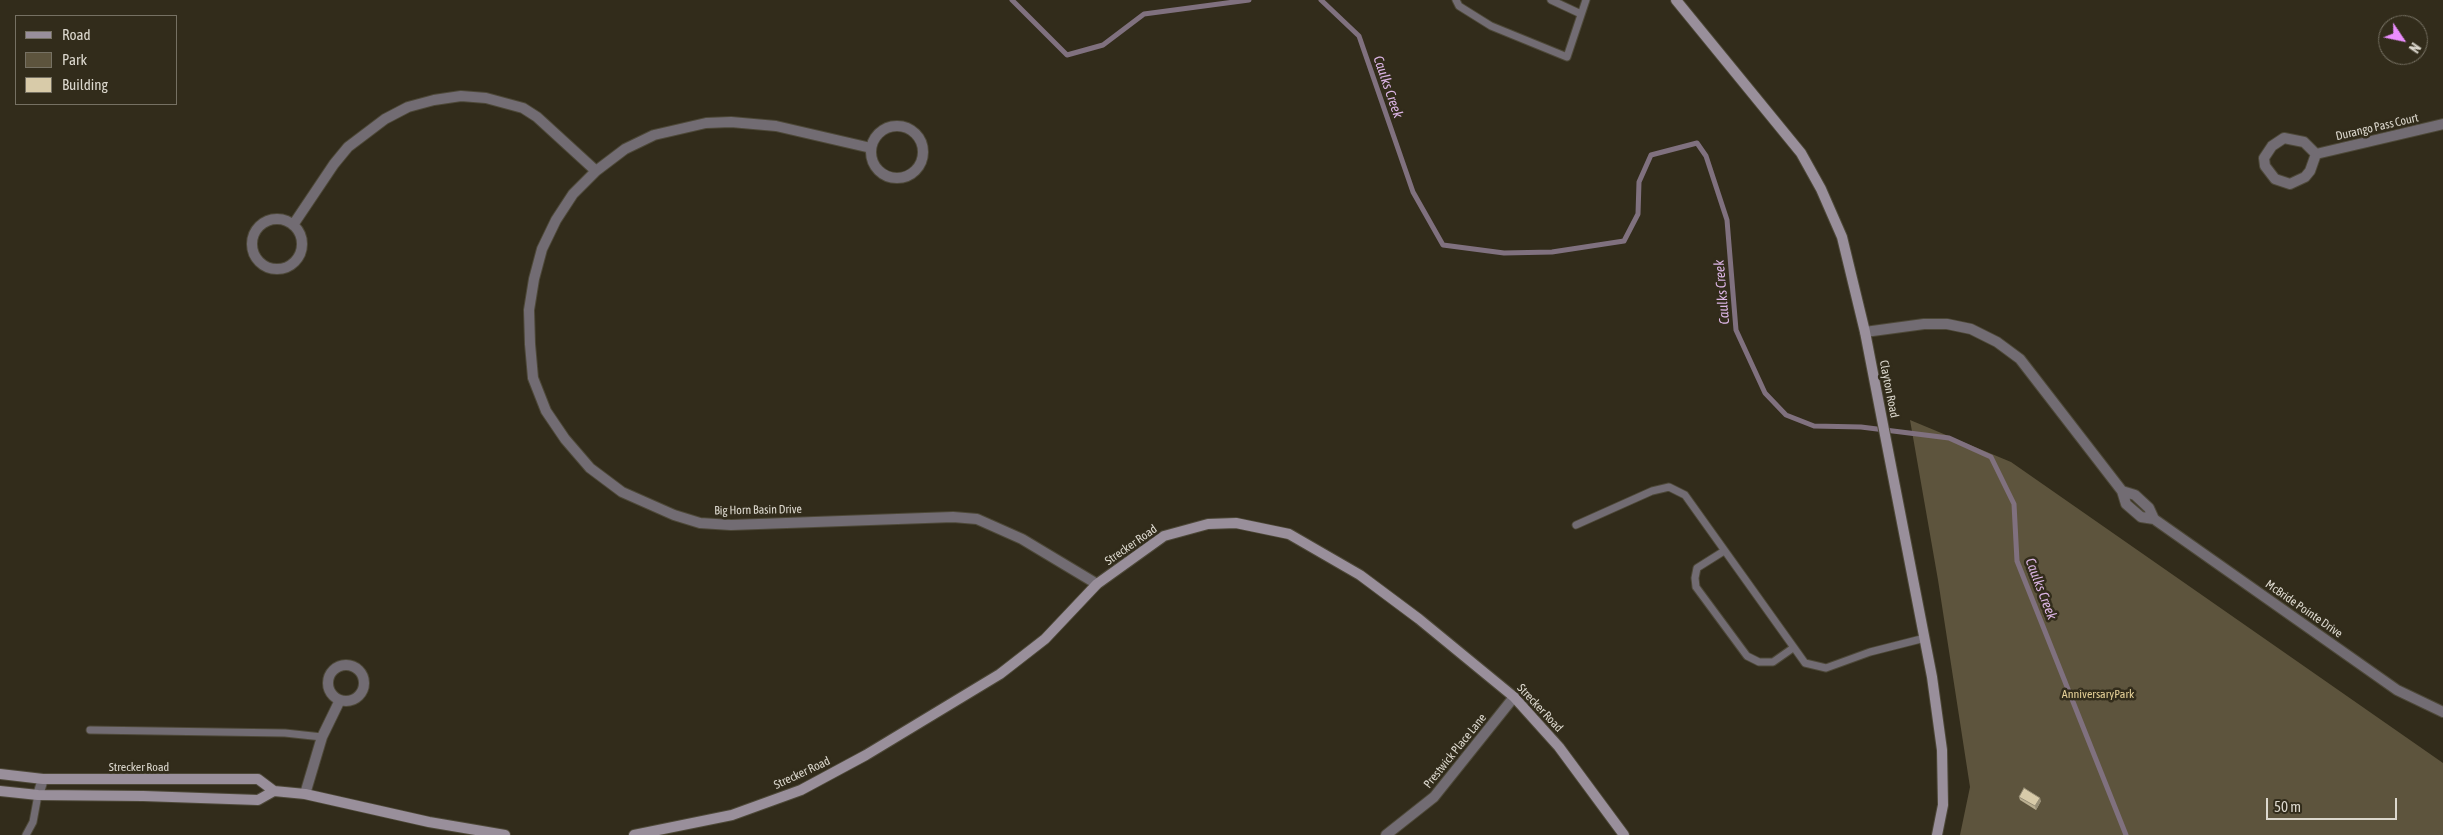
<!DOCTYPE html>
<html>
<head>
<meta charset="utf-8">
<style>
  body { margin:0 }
  #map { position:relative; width:2443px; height:835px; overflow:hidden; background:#322c1b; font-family:"Asap Condensed",sans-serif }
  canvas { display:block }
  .legend { position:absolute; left:15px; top:15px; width:162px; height:90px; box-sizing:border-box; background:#322c1b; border:1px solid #767163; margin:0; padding:6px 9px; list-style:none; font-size:15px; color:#dcd8ce }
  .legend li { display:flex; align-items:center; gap:10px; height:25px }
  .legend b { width:25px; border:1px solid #767163 }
  .north { position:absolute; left:2378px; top:15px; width:50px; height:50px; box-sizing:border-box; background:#322c1b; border:1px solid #767163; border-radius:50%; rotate:124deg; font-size:14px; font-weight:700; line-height:20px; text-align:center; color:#dcd8ce }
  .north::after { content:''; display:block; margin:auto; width:18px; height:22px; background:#ea8dfd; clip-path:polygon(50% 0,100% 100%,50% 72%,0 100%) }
  .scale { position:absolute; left:2266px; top:798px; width:131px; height:22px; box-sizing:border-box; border:2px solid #dcd8ce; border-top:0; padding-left:6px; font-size:15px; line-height:18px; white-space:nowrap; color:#dcd8ce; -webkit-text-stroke:4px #322c1b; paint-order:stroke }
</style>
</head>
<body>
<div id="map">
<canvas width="2443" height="835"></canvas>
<ul class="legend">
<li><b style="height:6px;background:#998f9b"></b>Road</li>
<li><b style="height:14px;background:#5d543d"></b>Park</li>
<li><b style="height:14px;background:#d8cba9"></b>Building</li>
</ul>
<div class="north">N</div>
<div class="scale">50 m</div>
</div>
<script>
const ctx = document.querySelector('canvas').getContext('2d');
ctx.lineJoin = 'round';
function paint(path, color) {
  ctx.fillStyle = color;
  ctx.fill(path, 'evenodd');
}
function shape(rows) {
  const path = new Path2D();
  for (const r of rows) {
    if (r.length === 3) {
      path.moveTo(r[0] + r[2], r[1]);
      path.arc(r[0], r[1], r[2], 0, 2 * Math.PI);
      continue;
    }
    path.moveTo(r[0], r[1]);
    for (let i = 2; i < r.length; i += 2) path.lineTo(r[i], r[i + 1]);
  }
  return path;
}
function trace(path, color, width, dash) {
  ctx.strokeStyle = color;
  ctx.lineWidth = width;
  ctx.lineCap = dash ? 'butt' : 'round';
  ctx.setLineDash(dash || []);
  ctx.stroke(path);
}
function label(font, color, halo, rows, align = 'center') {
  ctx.font = font + ' "Asap Condensed",sans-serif';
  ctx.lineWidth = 5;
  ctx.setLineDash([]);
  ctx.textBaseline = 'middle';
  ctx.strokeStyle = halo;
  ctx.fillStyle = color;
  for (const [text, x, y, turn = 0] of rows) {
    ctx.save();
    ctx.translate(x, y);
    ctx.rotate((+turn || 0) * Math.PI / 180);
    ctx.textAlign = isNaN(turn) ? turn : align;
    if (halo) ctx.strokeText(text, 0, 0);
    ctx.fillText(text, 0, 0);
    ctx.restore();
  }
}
const green = shape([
  [1910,420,2011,462,2443,763,2443,835,1960,835,1970,787,1938,580]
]);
const stream = shape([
  [1012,0,1067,55,1103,45,1144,14,1249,0],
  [1321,0,1359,36,1413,192,1443,245,1504,253,1552,252,1624,241,1638,214,1639,182,1651,155,1697,143,1706,156,1727,220,1736,330,1765,393,1786,415,1814,426,1861,427,1949,438,1991,457,2014,504,2017,561,2126,835]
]);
const lane = shape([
  [1456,0,1459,6,1491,26,1567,57,1586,0],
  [1551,0,1581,14],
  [1576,525,1652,491,1669,487,1685,495,1805,663,1826,668,1870,652,1925,638],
  [1724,551,1697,568,1695,578,1696,587,1747,656,1759,662,1773,662,1793,648],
  [90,730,285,733,322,737],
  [26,835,33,822,38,795]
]);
const street = shape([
  [897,152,26],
  [2284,138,2304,142,2316,154,2310,171,2305,177,2290,184,2275,179,2265,166,2264,158,2272,146,2284,138],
  [871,148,776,126,731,122,706,123,654,135,625,149,596,171,573,194,556,220,542,249,534,279,529,310,530,344,533,378,546,411,565,439,590,468,622,492,674,515,700,523,731,525,953,517,977,519,1022,539,1097,584],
  [2316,154,2443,124],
  [277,244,25],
  [293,225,334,164,348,147,385,119,408,107,434,100,461,96,486,98,523,108,537,117,596,171],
  [1865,332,1924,324,1947,324,1971,329,1997,342,2020,359,2122,491,2126,504,2141,517,2154,519,2397,690,2443,712],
  [2122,491,2135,495,2149,508,2154,519],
  [346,683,18],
  [305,794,322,737,340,700],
  [38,795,43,779],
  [1386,835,1434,797,1514,697]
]);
const secondary = shape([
  [1676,0,1801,153,1821,189,1842,237,1865,332,1932,677,1942,750,1943,805,1937,835],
  [0,774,43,779,258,779,274,791,305,794,429,822,505,835],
  [0,791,38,795,143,796,258,800,274,791],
  [634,835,732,815,801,790,866,755,1000,674,1045,639,1097,584,1164,536,1208,524,1236,523,1289,534,1360,575,1419,619,1514,697,1559,747,1624,835]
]);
const wall = shape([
  [2019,797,2041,801,2036,810,2020,800]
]);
const shadedWall = shape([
  [2040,798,2041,801,2036,810,2035,806]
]);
const building = shape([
  [2024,788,2040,798,2035,806,2019,797,2024,788]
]);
const streetNames = [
  ["Durango Pass Court",2377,127,-13],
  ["Clayton Road",1889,389,79],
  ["Big Horn Basin Drive",758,510,-1],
  ["Strecker Road",1131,545,-35],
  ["McBride Pointe Drive",2304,609,35],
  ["Strecker Road",1540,708,47],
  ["Prestwick Place Lane",1455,751,-51],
  ["Strecker Road",139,767],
  ["Strecker Road",802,773,-25]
];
const parkNames = [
  ["AnniversaryPark",2098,694]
];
const waterNames = [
  ["Caulks Creek",1388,87,71],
  ["Caulks Creek",1722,292,-95],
  ["Caulks Creek",2041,589,69]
];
paint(green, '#5d543d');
trace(stream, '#80717f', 5);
trace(lane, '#4d4838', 9);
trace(street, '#4d4838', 12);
trace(secondary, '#4d4838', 12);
trace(lane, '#726c73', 7);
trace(street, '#726c73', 10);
trace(secondary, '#998f9b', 10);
paint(wall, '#baaf91');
paint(shadedWall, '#978e76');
paint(building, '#d8cba9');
trace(building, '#978e76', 1);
label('12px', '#dcd8ce', '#322c1b', streetNames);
label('12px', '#e5d097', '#322c1b', parkNames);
label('italic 14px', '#dcb5e5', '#322c1b', waterNames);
</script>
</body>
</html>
